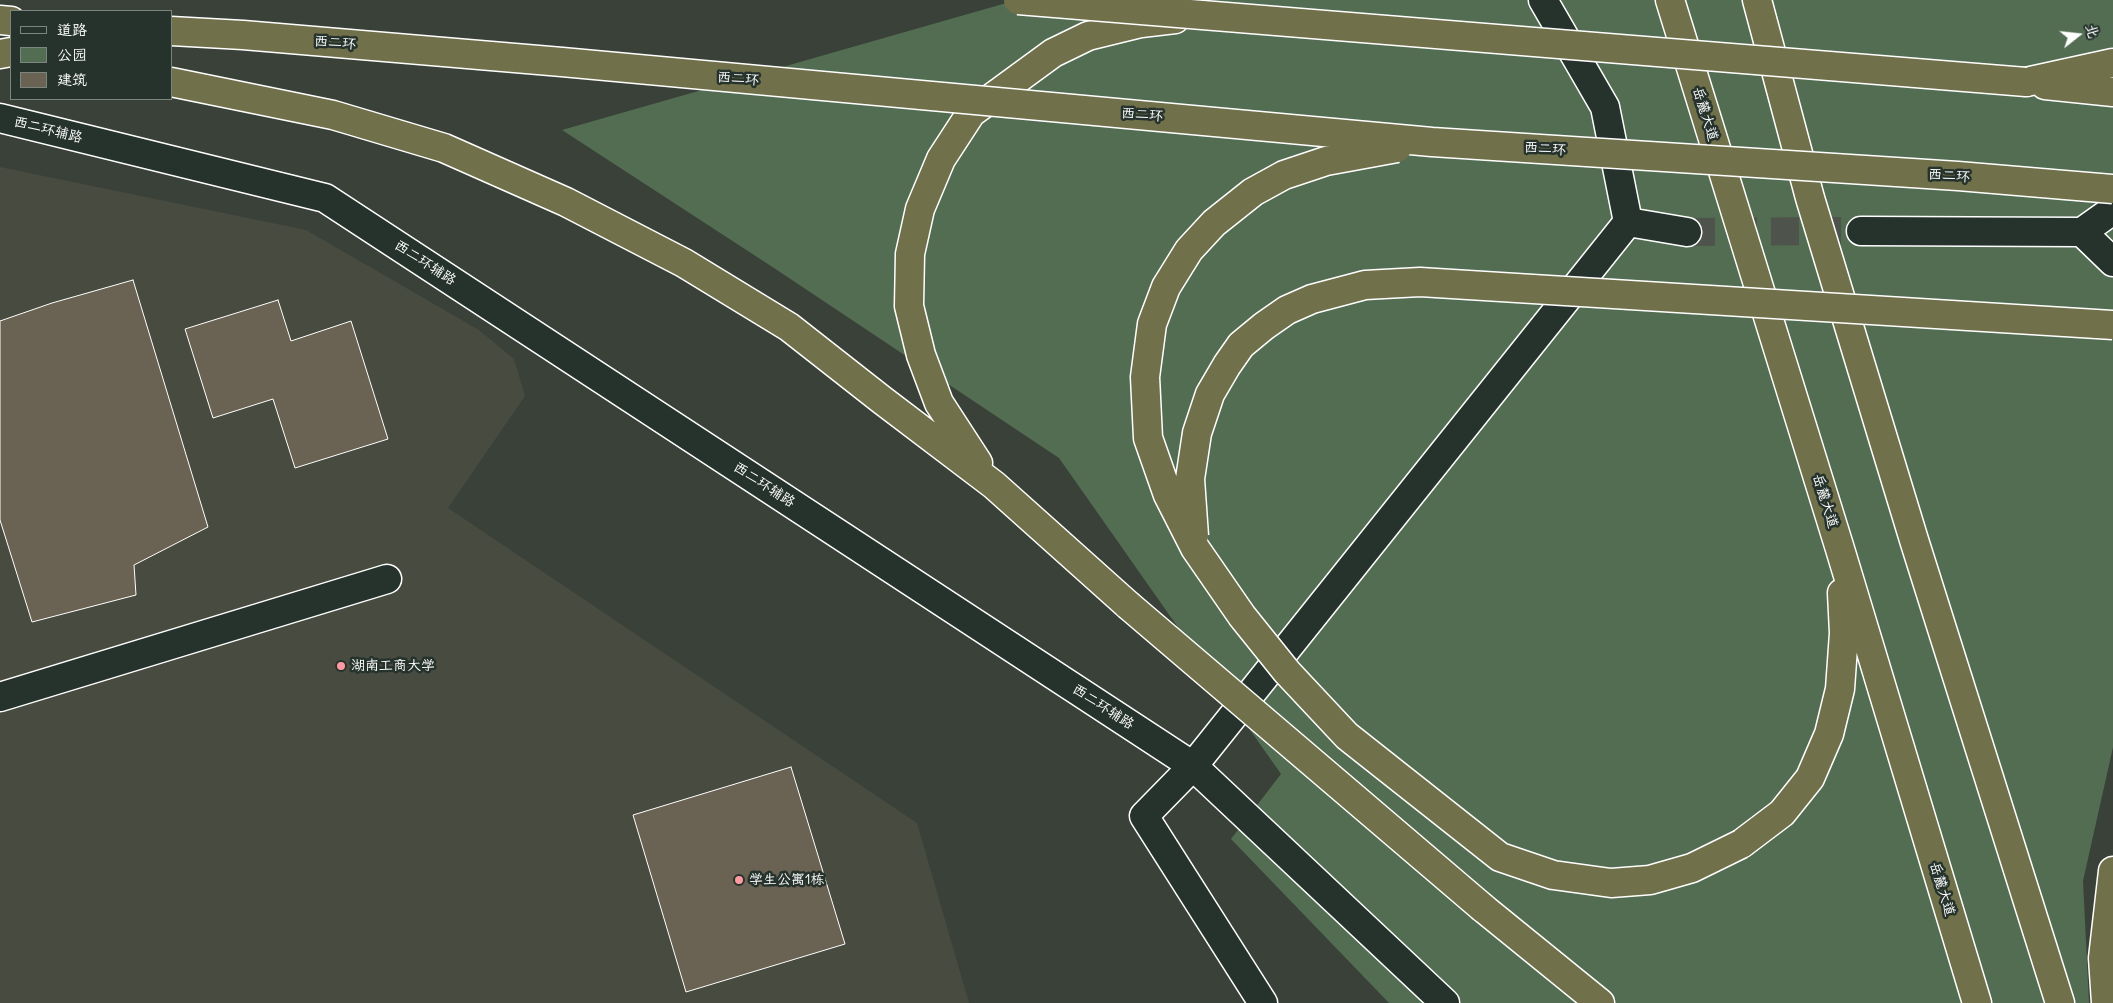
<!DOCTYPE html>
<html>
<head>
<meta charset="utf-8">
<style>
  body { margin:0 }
  #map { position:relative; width:2113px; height:1003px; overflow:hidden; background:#3a4138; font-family:Delius,"LXGW WenKai TC",sans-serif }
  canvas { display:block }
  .legend { position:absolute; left:10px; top:10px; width:162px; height:90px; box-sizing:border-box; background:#26332d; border:1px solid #7d8581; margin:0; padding:6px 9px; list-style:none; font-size:15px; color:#fff }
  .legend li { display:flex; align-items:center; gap:10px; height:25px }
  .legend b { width:25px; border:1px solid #7d8581 }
  .north { position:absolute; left:2053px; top:10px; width:50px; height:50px; -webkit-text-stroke:4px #26332d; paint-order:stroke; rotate:74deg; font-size:14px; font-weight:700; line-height:20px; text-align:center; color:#fff }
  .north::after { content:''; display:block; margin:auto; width:18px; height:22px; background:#fff; clip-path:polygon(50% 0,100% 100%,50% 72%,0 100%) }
</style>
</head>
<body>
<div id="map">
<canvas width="2113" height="1003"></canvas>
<ul class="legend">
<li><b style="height:6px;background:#26332d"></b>道路</li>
<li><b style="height:14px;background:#536d53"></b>公园</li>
<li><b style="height:14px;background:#6a6252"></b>建筑</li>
</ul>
<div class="north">北</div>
</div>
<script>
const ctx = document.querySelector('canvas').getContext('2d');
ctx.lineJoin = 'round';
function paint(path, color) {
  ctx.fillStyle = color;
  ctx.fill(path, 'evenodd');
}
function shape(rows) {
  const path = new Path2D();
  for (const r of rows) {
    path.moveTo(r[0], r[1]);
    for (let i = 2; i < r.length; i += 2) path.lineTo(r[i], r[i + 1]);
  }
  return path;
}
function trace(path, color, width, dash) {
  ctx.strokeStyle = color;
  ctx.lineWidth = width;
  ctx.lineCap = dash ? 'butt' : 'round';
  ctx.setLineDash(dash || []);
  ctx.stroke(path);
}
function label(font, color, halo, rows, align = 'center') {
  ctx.font = font + ' Delius,"LXGW WenKai TC",sans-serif';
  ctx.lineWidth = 5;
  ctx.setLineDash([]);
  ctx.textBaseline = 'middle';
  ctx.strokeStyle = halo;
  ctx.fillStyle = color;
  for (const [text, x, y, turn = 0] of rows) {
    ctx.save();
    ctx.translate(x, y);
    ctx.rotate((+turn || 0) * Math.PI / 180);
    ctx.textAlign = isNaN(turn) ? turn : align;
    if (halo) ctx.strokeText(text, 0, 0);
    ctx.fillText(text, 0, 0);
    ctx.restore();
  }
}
const built = shape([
  [0,167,306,230,479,330,514,359,525,396,448,508,917,823,969,1003,0,1003]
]);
const green = shape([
  [1017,0,2113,0,2113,747,2083,881,2089,1003,1389,1003,1231,839,1281,774,1059,458,774,268,562,130]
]);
const building = shape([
  [133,280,208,527,134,565,136,595,32,622,0,520,0,321,52,303,133,280],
  [278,300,291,341,351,321,388,439,295,468,273,399,213,418,185,329,278,300],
  [791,767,845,944,686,992,633,815,791,767]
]);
const streetTunnel = shape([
  [1687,232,1861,231]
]);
const street = shape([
  [1628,222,1687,232],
  [1861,231,2082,232,2113,210],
  [2082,232,2113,262],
  [0,697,387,579],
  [1263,1003,1144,816,1193,766,1628,222,1605,107,1543,0]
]);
const secondary = shape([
  [0,118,325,198,1193,766,1445,1003]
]);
const highway = shape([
  [1670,0,1840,549,1977,1003],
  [1757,0,1810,198,1914,540,2060,1003],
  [0,20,11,21],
  [0,54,11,52],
  [171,82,333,115,444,148,566,202,684,263,789,327,882,400,994,485,1128,605],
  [2026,82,2113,63],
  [2045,85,2113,92],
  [978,463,939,403,921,355,909,306,910,254,920,209,941,159,971,113,1053,53,1088,36,1141,23,1175,19],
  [1741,844,1782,813,1810,778,1829,734,1840,689,1844,633,1842,593],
  [1483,908,1600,1003],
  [2106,1003,2103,958,2113,871]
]);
const highwayBridge = shape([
  [1018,0,2026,82],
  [171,31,243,35,562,62,1432,142,1958,176,2113,189],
  [1397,148,1326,161,1284,175,1253,192,1214,223,1189,250,1166,287,1152,324,1145,377,1148,438,1168,495,1195,548,1242,616,1287,672,1347,736,1500,857,1553,875,1611,883,1650,880,1692,868,1741,844],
  [1194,536,1190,479,1197,433,1210,394,1227,365,1241,345,1264,326,1287,310,1312,299,1365,285,1420,282,2113,325],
  [1128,605,1483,908]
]);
const markers = [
  [341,666,5,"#ff9aa2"],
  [739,880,5,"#ff9aa2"]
];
const streetNames = [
  ["西二环",335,43,5],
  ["西二环",738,79,5],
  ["岳麓大道",1705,114,73],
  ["西二环",1142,115,5],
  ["西二环辅路",48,130,14],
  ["西二环",1545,149,4],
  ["西二环",1949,176,4],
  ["西二环辅路",425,263,33],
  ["西二环辅路",764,485,33],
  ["岳麓大道",1825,501,73],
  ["西二环辅路",1103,707,33],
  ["岳麓大道",1942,889,73]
];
const poiNames = [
  ["湖南工商大学",351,666],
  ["学生公寓1栋",749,880]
];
paint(built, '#484b40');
paint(green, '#536d53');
paint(building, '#6a6252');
trace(building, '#fff', 1);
trace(streetTunnel, '#4e544c', 28, [28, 14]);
trace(street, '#fff', 31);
trace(secondary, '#fff', 31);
trace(highway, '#fff', 31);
trace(street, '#26332d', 28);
trace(secondary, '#26332d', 28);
trace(highway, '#70704a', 28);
trace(highwayBridge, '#fff', 31, []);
trace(highwayBridge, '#70704a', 28);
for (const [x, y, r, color] of markers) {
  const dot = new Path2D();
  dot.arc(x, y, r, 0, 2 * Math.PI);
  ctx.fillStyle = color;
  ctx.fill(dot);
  trace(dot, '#26332d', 2);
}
label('14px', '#fff', '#26332d', streetNames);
label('14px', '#fff', '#26332d', poiNames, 'left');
</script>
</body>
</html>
